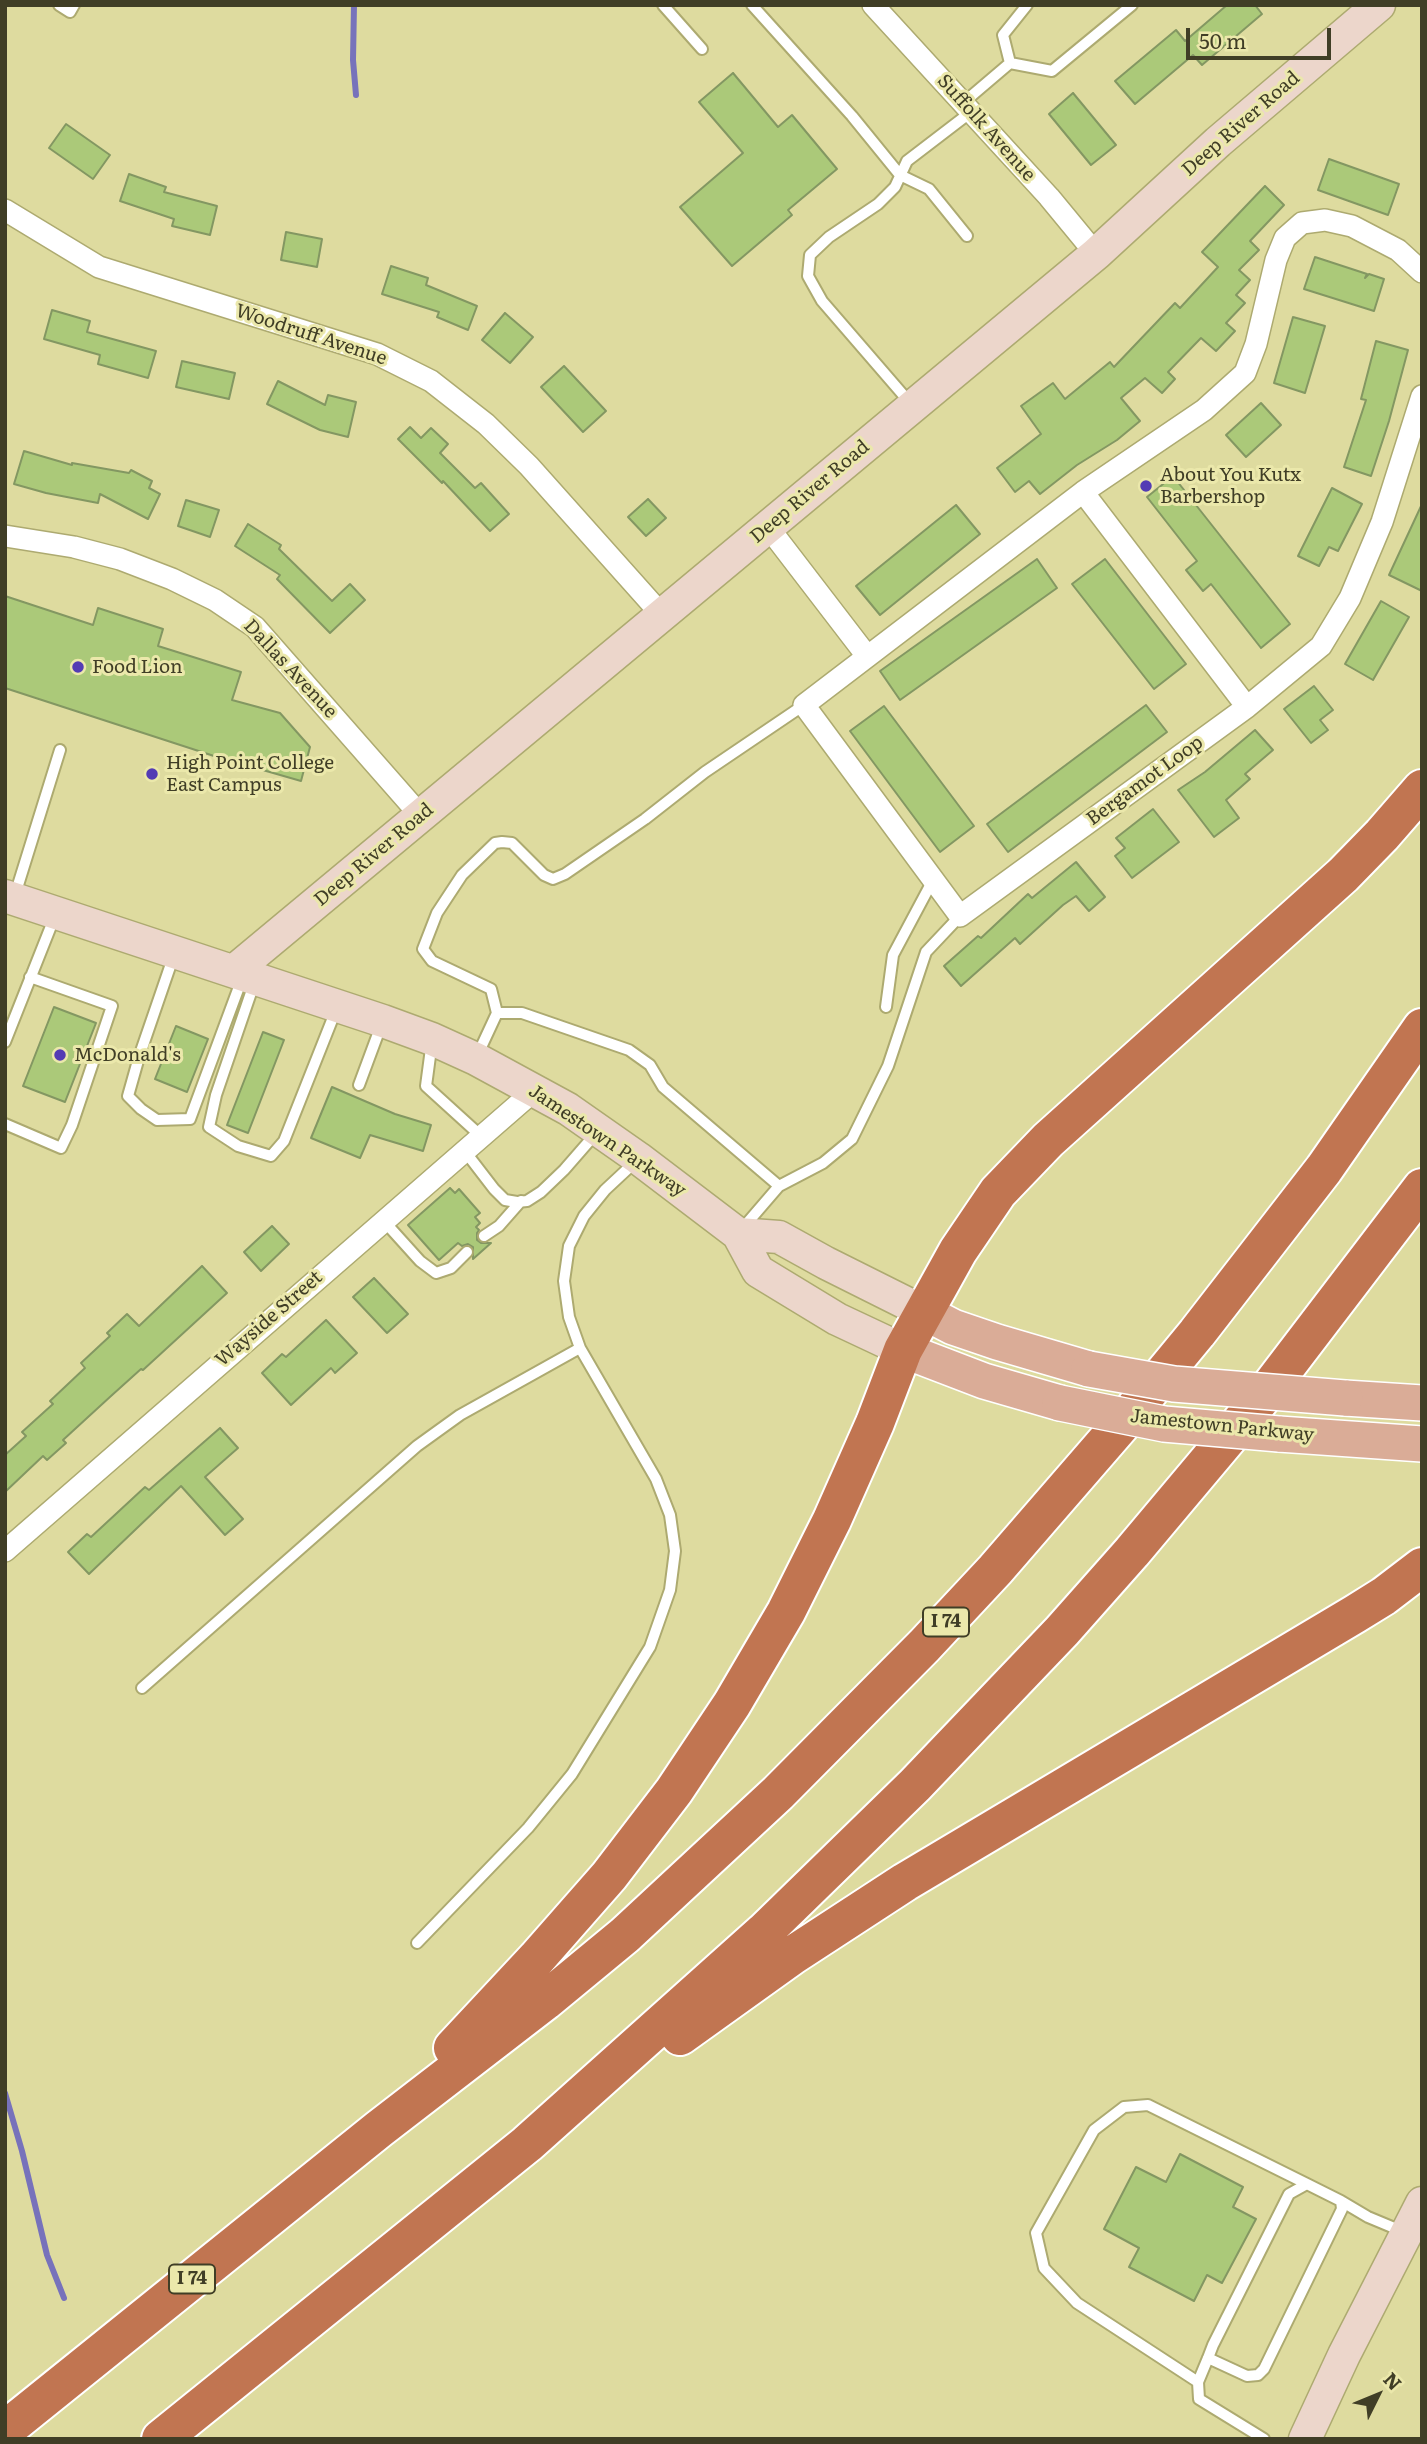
<!DOCTYPE html>
<html>
<head>
<meta charset="utf-8">
<style>
  body { margin:0 }
  #map { position:relative; width:1427px; height:2444px; overflow:hidden; background:#dedb9f; font-family:Literata,serif }
  canvas { display:block }
  .frame { position:absolute; inset:0; border:7px solid #403e26; pointer-events:none }
  .north { position:absolute; left:1343px; top:2360px; width:70px; height:70px; -webkit-text-stroke:5px #ebe8ab; paint-order:stroke; rotate:47deg; font-size:19px; font-weight:700; line-height:28px; text-align:center; color:#403e26 }
  .north::after { content:''; display:block; margin:auto; width:24px; height:32px; background:#403e26; clip-path:polygon(50% 0,100% 100%,50% 72%,0 100%) }
  .scale { position:absolute; left:1186px; top:28px; width:145px; height:32px; box-sizing:border-box; border:4px solid #403e26; border-top:0; padding-left:9px; font-size:21px; line-height:24px; white-space:nowrap; color:#403e26; -webkit-text-stroke:5px #ebe8ab; paint-order:stroke }
</style>
</head>
<body>
<div id="map">
<canvas width="1427" height="2444"></canvas>
<div class="frame"></div>
<div class="north">N</div>
<div class="scale">50 m</div>
</div>
<script>
const ctx = document.querySelector('canvas').getContext('2d');
ctx.lineJoin = 'round';
function shape(rows) {
  const path = new Path2D();
  for (const r of rows) {
    path.moveTo(r[0], r[1]);
    for (let i = 2; i < r.length; i += 2) path.lineTo(r[i], r[i + 1]);
  }
  return path;
}
function trace(path, color, width, dash) {
  ctx.strokeStyle = color;
  ctx.lineWidth = width;
  ctx.lineCap = dash ? 'butt' : 'round';
  ctx.setLineDash(dash || []);
  ctx.stroke(path);
}
function paint(path, color) {
  ctx.fillStyle = color;
  ctx.fill(path, 'evenodd');
}
function label(font, color, halo, rows, align = 'center') {
  ctx.font = font + ' Literata,serif';
  ctx.lineWidth = 6;
  ctx.setLineDash([]);
  ctx.textBaseline = 'middle';
  ctx.strokeStyle = halo;
  ctx.fillStyle = color;
  for (const [text, x, y, turn = 0] of rows) {
    ctx.save();
    ctx.translate(x, y);
    ctx.rotate((+turn || 0) * Math.PI / 180);
    ctx.textAlign = isNaN(turn) ? turn : align;
    if (halo) ctx.strokeText(text, 0, 0);
    ctx.fillText(text, 0, 0);
    ctx.restore();
  }
}
const stream = shape([
  [354,5,353,60,356,95],
  [5,2093,22,2151,47,2255,64,2298]
]);
const building = shape([
  [1227,5,1255,5,1262,14,1202,65,1193,55,1135,104,1115,81,1176,30,1185,41,1227,5],
  [733,73,778,127,792,115,837,169,788,210,792,215,732,266,680,207,743,153,699,102,733,73],
  [1073,93,1116,145,1091,165,1049,114,1073,93],
  [66,124,110,155,93,179,49,148,66,124],
  [1329,159,1399,184,1388,215,1318,190,1329,159],
  [129,174,166,187,164,192,217,206,210,235,172,226,174,219,120,201,129,174],
  [1265,186,1284,205,1250,241,1259,250,1239,270,1250,280,1236,295,1245,303,1226,323,1235,331,1216,351,1201,338,1168,372,1175,379,1162,393,1145,378,1121,398,1140,421,1117,440,1077,465,1040,494,1029,481,1015,492,997,468,1041,434,1021,406,1053,383,1065,399,1110,362,1114,367,1175,303,1180,308,1218,267,1202,252,1265,186],
  [286,232,322,239,317,267,281,260,286,232],
  [1315,257,1367,274,1365,278,1369,274,1384,279,1374,311,1304,289,1315,257],
  [391,266,428,278,426,285,477,306,468,330,437,317,439,312,382,294,391,266],
  [52,310,90,321,87,332,156,351,148,378,98,364,100,355,44,339,52,310],
  [505,313,533,337,510,363,482,340,505,313],
  [1293,317,1325,326,1305,393,1274,383,1293,317],
  [1376,341,1408,350,1389,421,1371,476,1344,467,1366,400,1361,399,1376,341],
  [182,361,235,373,229,399,176,387,182,361],
  [564,366,606,411,583,432,541,387,564,366],
  [278,381,325,405,328,395,356,402,348,437,320,430,267,404,278,381],
  [1261,403,1281,425,1246,457,1226,435,1261,403],
  [410,427,421,438,431,428,448,444,440,453,475,488,481,483,509,514,490,531,443,481,442,483,398,439,410,427],
  [24,451,72,465,72,463,129,473,131,470,152,481,149,488,160,494,148,519,100,494,98,503,46,493,14,484,24,451],
  [1173,476,1290,624,1261,648,1211,584,1203,591,1186,570,1197,561,1147,497,1173,476],
  [1332,488,1362,504,1338,551,1329,547,1319,566,1298,556,1332,488],
  [648,499,666,518,646,536,628,517,648,499],
  [186,500,219,510,210,537,178,526,186,500],
  [1422,504,1422,591,1389,575,1422,504],
  [956,505,980,534,880,615,856,586,956,505],
  [248,524,281,545,279,549,332,601,350,584,365,600,330,633,277,579,280,575,235,546,248,524],
  [1037,559,1057,588,900,700,880,671,1037,559],
  [1105,559,1186,664,1154,689,1072,584,1105,559],
  [5,596,93,625,98,608,163,629,158,646,241,672,232,700,280,713,310,747,301,781,214,756,5,688,5,596],
  [1381,601,1409,617,1373,680,1345,664,1381,601],
  [1314,686,1333,710,1320,720,1328,730,1311,743,1284,709,1314,686],
  [1146,705,1167,732,1008,852,987,824,1146,705],
  [884,706,974,826,940,852,850,731,884,706],
  [1255,730,1273,750,1245,774,1250,779,1226,800,1239,818,1214,837,1178,790,1205,772,1255,730],
  [1153,809,1179,842,1132,878,1115,856,1125,848,1116,838,1153,809],
  [1076,862,1105,897,1089,911,1076,896,1063,905,1020,944,1015,938,961,986,944,966,978,936,981,938,1028,894,1032,898,1076,862],
  [54,1007,96,1023,65,1102,23,1086,54,1007],
  [176,1026,208,1039,187,1092,155,1079,176,1026],
  [263,1032,284,1040,248,1133,227,1125,263,1032],
  [332,1087,395,1114,431,1125,423,1151,370,1135,360,1158,311,1138,332,1087],
  [450,1188,455,1193,459,1189,480,1213,475,1217,480,1223,476,1227,479,1230,477,1233,477,1240,481,1243,491,1243,473,1259,473,1247,468,1244,462,1246,458,1243,439,1260,408,1225,450,1188],
  [272,1226,289,1244,261,1271,244,1252,272,1226],
  [202,1266,227,1293,143,1370,141,1369,111,1396,63,1440,66,1443,47,1460,43,1456,5,1492,5,1455,26,1436,22,1432,53,1404,50,1401,85,1368,81,1363,110,1336,107,1333,127,1314,139,1326,202,1266],
  [374,1278,408,1314,387,1333,353,1297,374,1278],
  [326,1320,357,1353,335,1373,331,1368,291,1405,262,1373,282,1354,286,1357,326,1320],
  [220,1428,238,1448,205,1477,243,1519,225,1535,181,1486,89,1574,68,1552,87,1534,91,1537,145,1487,149,1490,220,1428],
  [1180,2154,1243,2187,1233,2207,1256,2219,1222,2283,1207,2275,1194,2301,1129,2267,1139,2248,1104,2229,1136,2167,1166,2182,1180,2154]
]);
const lane = shape([
  [59,5,70,12,74,5],
  [663,5,702,49],
  [752,5,852,116,900,175,929,189,967,236],
  [1010,63,1052,71,1132,5],
  [1010,63,1003,35,1027,5],
  [963,103,1010,63],
  [911,404,822,301,808,276,810,255,829,237,878,204,895,187,907,161,971,112],
  [14,898,60,750],
  [174,955,139,1057,128,1096,141,1109,157,1120,190,1119,243,976],
  [255,981,216,1095,209,1127,238,1146,271,1156,284,1141,336,1010],
  [886,1007,893,955,933,880],
  [497,1013,522,1013,629,1050,650,1065,663,1087,779,1186],
  [432,1041,426,1086,481,1136],
  [5,1042,55,916],
  [477,1056,497,1013,491,989,432,961,423,949,437,913,462,875,495,843,502,842,512,843,544,875,553,879,565,874,645,819,705,772,804,705],
  [359,1085,382,1023],
  [5,1124,61,1148,72,1125,112,1006,30,977],
  [464,1150,494,1189,505,1200,517,1202,527,1201,541,1192,564,1170,598,1131],
  [383,1220,420,1261,436,1273,451,1268,467,1252],
  [742,1229,779,1186,823,1163,852,1139,888,1066,926,952,960,916],
  [484,1236,499,1226,521,1201],
  [142,1688,417,1446,460,1415,580,1348],
  [417,1943,528,1828,572,1774,650,1647,670,1590,675,1551,670,1515,656,1479,580,1348,569,1317,564,1281,569,1246,584,1216,605,1190,635,1162],
  [1341,2201,1368,2217,1404,2232],
  [1208,2358,1247,2376,1258,2375,1264,2369,1342,2209,1341,2201,1307,2184,1289,2194,1213,2345,1208,2358,1198,2382,1199,2399,1264,2439],
  [1198,2382,1077,2303,1044,2268,1036,2233,1094,2130,1124,2107,1148,2105,1307,2184]
]);
const street = shape([
  [873,5,1049,197,1096,254],
  [5,210,99,267,377,354,431,381,486,424,529,466,662,615],
  [1422,272,1398,250,1352,226,1325,220,1302,223,1285,238,1276,260,1256,344,1245,373,1204,410,1083,492,804,705,960,916,1247,707,1321,646,1350,598,1382,522,1422,396],
  [1083,492,1247,707],
  [768,527,867,656],
  [5,536,74,547,120,559,172,579,215,600,255,627,421,816],
  [5,1551,535,1090]
]);
const secondary = shape([
  [5,896,383,1021,432,1039,476,1059,568,1109,638,1158,738,1234,758,1271,837,1319,903,1350],
  [234,971,1096,254,1218,142,1379,5],
  [738,1234,779,1237,826,1263,924,1312],
  [1305,2439,1344,2355,1422,2203]
]);
const primary = shape([
  [924,1312,953,1327,997,1342,1089,1369],
  [903,1350,984,1381,1060,1403],
  [1345,1398,1422,1403],
  [1279,1434,1422,1444]
]);
const highway = shape([
  [680,2036,793,1955,905,1882,1355,1614,1384,1596,1422,1567],
  [453,2048,537,1958,609,1876,674,1791,732,1704,786,1612,832,1520,875,1423,903,1350,958,1251,998,1192,1048,1140,1343,875,1382,835,1422,789],
  [5,2430,379,2129,545,2001,625,1935,778,1793,924,1646,995,1570,1131,1413,1197,1333,1324,1169,1422,1028],
  [161,2439,527,2144,764,1932,915,1785,1062,1631,1132,1552,1268,1390,1422,1188]
]);
const primaryBridge = shape([
  [1089,1369,1174,1384,1345,1398],
  [1060,1403,1164,1424,1279,1434]
]);
const markers = [
  [1146,486,7,"#533cb4"],
  [78,667,7,"#533cb4"],
  [152,774,7,"#533cb4"],
  [60,1055,7,"#533cb4"]
];
const shields = [
  [946,1622,46],
  [192,2279,46]
];
const shieldNames = [
  ["I 74",946,1622],
  ["I 74",192,2279]
];
const streetNames = [
  ["Deep River Road",1241,124,-41],
  ["Suffolk Avenue",986,128,48],
  ["Woodruff Avenue",311,335,18],
  ["Deep River Road",810,492,-40],
  ["Dallas Avenue",290,669,47],
  ["Bergamot Loop",1145,781,-36],
  ["Deep River Road",374,855,-40],
  ["Jamestown Parkway",607,1141,34],
  ["Wayside Street",269,1319,-41],
  ["Jamestown Parkway",1222,1426,6]
];
const poiNames = [
  ["About You Kutx",1160,475],
  ["Barbershop",1160,497],
  ["Food Lion",92,667],
  ["High Point College",166,763],
  ["East Campus",166,785],
  ["McDonald's",74,1055]
];
trace(stream, '#7772bb', 6);
paint(building, '#abc979');
trace(building, '#839762', 2);
trace(lane, '#adaa70', 14);
trace(street, '#adaa70', 24);
trace(secondary, '#adaa70', 35);
trace(primary, '#fff', 38);
trace(highway, '#fff', 42);
trace(lane, '#fff', 10);
trace(street, '#fff', 21);
trace(secondary, '#ecd6cb', 32);
trace(primary, '#daac97', 35);
trace(highway, '#c17551', 38);
trace(primaryBridge, '#fff', 38, []);
trace(primaryBridge, '#daac97', 35);
for (const [x, y, r, color] of markers) {
  const dot = new Path2D();
  dot.arc(x, y, r, 0, 2 * Math.PI);
  ctx.fillStyle = color;
  ctx.fill(dot);
  trace(dot, '#ebe8ab', 2.5);
}
for (const [x, y, w] of shields) {
  const box = new Path2D();
  box.roundRect(x - w / 2, y - 14.5, w, 29, 5);
  ctx.fillStyle = '#ebe8ab';
  ctx.fill(box);
  trace(box, '#403e26', 2);
}
label('bold 18px', '#403e26', null, shieldNames);
label('19px', '#403e26', '#ebe8ab', streetNames);
label('19px', '#403e26', '#ebe8ab', poiNames, 'left');
</script>
</body>
</html>
